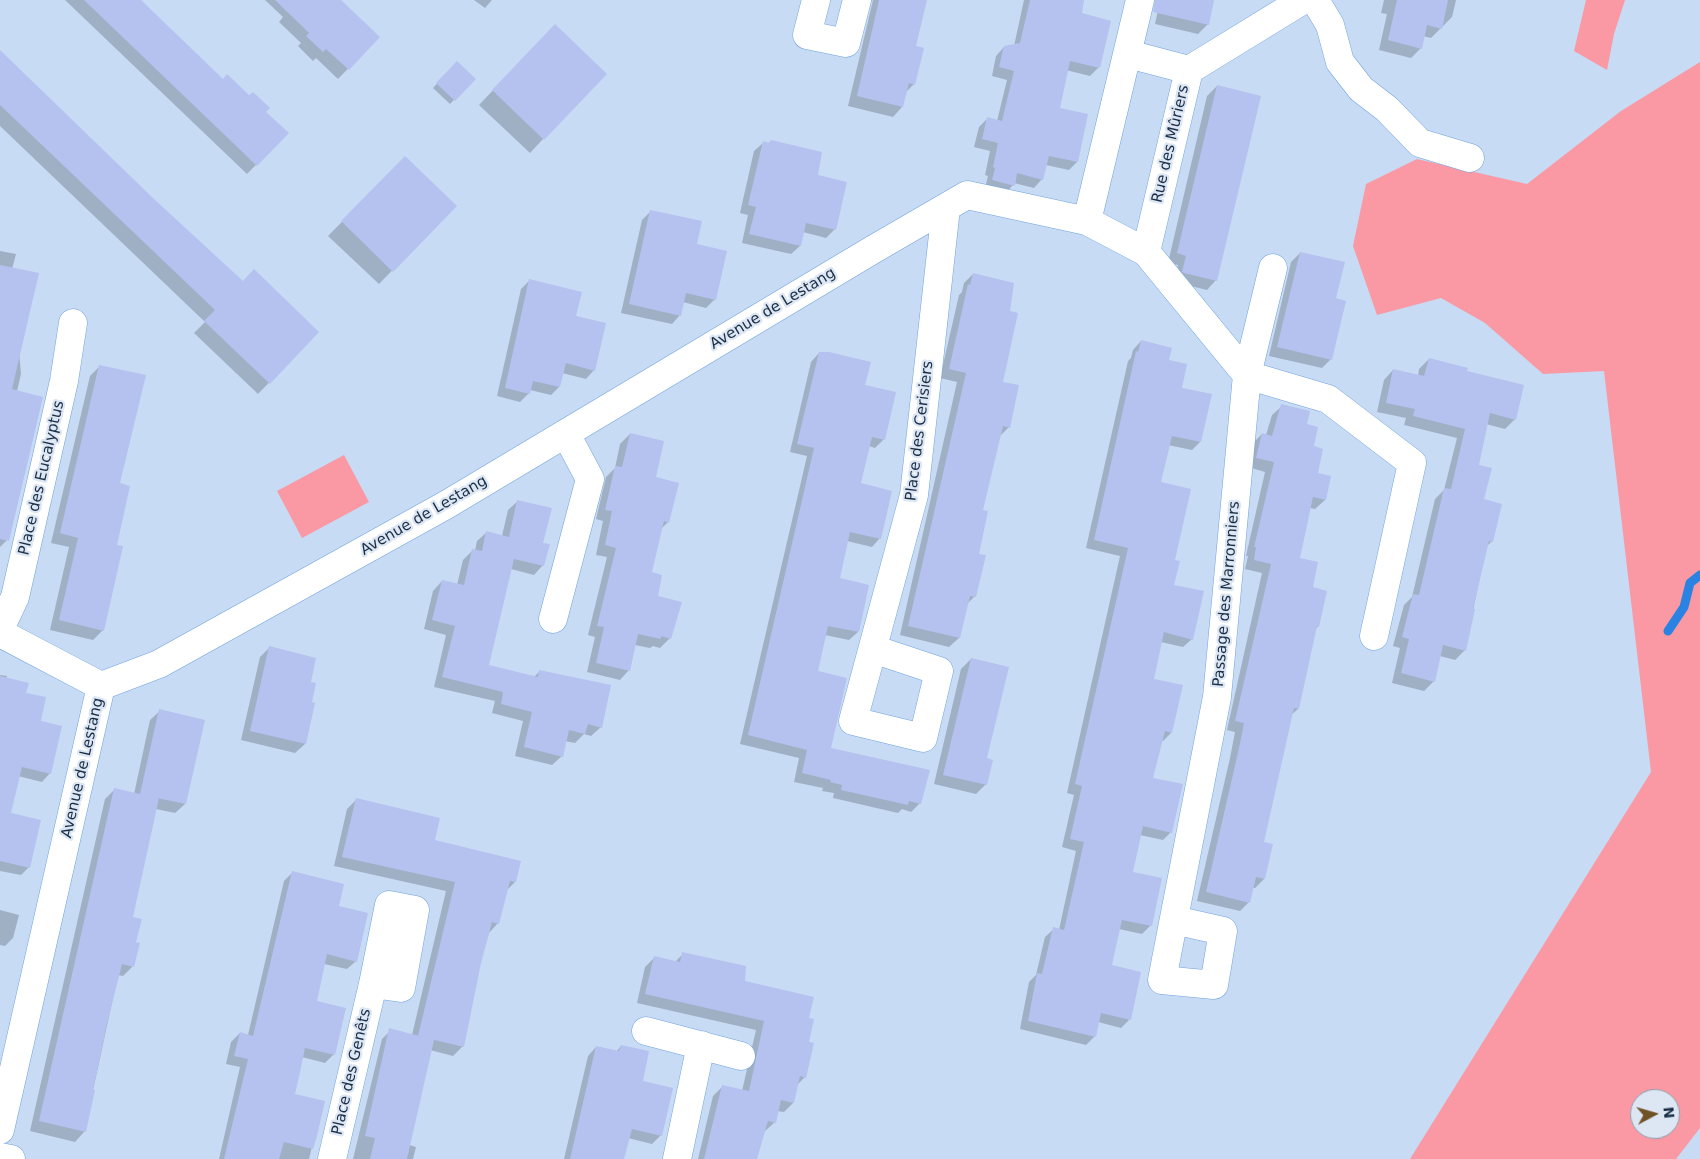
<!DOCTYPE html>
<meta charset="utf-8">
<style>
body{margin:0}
#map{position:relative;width:1700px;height:1159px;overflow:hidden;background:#c7dbf5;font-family:"DejaVu Sans",sans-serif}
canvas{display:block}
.north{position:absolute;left:1630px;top:1089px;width:50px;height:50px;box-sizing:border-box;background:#dde7f4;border:1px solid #8f9dae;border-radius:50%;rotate:84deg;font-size:14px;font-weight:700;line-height:20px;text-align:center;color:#192d45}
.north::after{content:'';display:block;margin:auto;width:18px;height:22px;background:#705227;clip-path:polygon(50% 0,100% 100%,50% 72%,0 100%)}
</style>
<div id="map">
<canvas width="1700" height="1159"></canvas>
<div class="north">N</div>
</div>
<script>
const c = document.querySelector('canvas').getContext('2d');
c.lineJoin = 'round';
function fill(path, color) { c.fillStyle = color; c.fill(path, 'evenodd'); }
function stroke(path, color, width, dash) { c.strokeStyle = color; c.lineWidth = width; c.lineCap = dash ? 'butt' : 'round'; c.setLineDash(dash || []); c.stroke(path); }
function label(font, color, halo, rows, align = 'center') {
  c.font = font + ' "DejaVu Sans",sans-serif'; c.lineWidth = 4.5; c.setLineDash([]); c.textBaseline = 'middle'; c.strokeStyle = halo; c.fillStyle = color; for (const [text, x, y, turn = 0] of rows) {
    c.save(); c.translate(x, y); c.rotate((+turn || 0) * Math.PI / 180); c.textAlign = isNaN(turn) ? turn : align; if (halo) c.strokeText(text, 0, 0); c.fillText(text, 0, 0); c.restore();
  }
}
fill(new Path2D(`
 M 1586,0 L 1625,0 L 1614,34 L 1607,70 L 1574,51 Z
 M 1700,62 L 1700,1128 L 1676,1159 L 1410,1159 L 1651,772 L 1604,371 L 1543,374 L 1485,323 L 1441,298 L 1377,315 L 1353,246 L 1366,184 L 1417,159 L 1527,184 L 1621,111 ZM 1640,1099 L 1670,1099 L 1670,1129 L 1640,1129 Z
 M 344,455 L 369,502 L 302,538 L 277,491 Z`), '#fa99a3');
fill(new Path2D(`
 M 65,0 L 139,0 L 223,81 L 265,112 L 287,133 L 247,174 Z
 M 265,0 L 338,0 L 378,38 L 338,79 L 316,58 L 313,61 L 298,46 L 301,43 L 279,22 L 283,17 Z
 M 474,0 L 492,0 L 485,8 Z
 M 873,0 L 926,0 L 914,47 L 914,84 L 906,92 L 902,107 L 893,117 L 848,106 Z
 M 1024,0 L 1083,0 L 1080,14 L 1109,22 L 1098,68 L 1090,76 L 1066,70 L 1059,109 L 1077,162 L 1069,170 L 1046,165 L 1042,179 L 1034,188 L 1014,183 L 1013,185 L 1005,194 L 985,188 L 988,176 L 985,175 L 990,151 L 974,147 L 979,127 L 987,119 L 997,121 L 1007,80 L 992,76 L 996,56 L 1004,47 L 1014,46 Z
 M 1160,0 L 1213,0 L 1208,24 L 1198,34 L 1155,24 Z
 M 1384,0 L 1456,0 L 1452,17 L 1431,38 L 1423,36 L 1421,48 L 1411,58 L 1379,50 L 1387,14 L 1381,13 Z
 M 541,40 L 543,139 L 530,153 L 479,105 Z
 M 0,53 L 154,200 L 242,282 L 318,332 L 258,394 L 194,333 L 205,322 L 0,126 Z
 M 457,62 L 474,79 L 450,104 L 433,88 Z
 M 1217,86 L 1216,280 L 1207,290 L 1174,282 L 1178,265 L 1168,263 L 1207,96 Z
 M 771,141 L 816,176 L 835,229 L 826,238 L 803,232 L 800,246 L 791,254 L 742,243 L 748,215 L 740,213 L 754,151 L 763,143 L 768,144 Z
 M 405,158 L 455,206 L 379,284 L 328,236 Z
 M 651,211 L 696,245 L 715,299 L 706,308 L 683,302 L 680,315 L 672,324 L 621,313 L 642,220 Z
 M 0,251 L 16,254 L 12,269 L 21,374 L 17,391 L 8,539 L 0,547 Z
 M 1300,253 L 1334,299 L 1331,359 L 1322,368 L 1269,356 L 1291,262 Z
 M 973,274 L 1008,312 L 1001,383 L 1009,427 L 999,437 L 982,511 L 975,596 L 966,605 L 959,638 L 949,647 L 900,635 L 957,382 L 940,378 L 959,295 L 962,292 L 964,283 Z
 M 529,281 L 575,317 L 594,370 L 586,379 L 562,373 L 559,387 L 551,395 L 530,390 L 529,393 L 520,402 L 497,396 L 521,289 Z
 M 1141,341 L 1167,361 L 1180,389 L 1200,442 L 1192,450 L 1168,445 L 1160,483 L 1173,561 L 1173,586 L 1192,639 L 1183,647 L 1161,642 L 1152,680 L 1171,733 L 1163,741 L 1161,741 L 1152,778 L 1171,832 L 1163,840 L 1140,835 L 1132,873 L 1161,879 L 1150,926 L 1142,934 L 1119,929 L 1111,966 L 1129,1020 L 1121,1028 L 1098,1022 L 1094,1037 L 1086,1045 L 1020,1029 L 1029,982 L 1036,975 L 1045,937 L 1054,929 L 1059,930 L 1076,851 L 1062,847 L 1074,795 L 1067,793 L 1120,556 L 1086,548 L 1128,361 L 1131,358 L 1133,350 Z
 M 819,353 L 864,386 L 884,439 L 875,448 L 869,446 L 859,484 L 880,538 L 872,547 L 847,541 L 839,578 L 858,632 L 849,640 L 825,635 L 817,672 L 830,749 L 920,803 L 911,812 L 902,809 L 898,813 L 833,798 L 834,793 L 822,791 L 823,788 L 794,782 L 799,758 L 740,744 L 807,456 L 790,452 L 811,362 Z
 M 1429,359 L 1466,372 L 1515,419 L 1505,429 L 1486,424 L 1478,466 L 1483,500 L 1492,541 L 1486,547 L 1465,650 L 1455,660 L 1440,656 L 1434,681 L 1424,691 L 1392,683 L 1400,648 L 1393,646 L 1404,605 L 1412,597 L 1435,499 L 1444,490 L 1457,438 L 1404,425 L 1406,418 L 1377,412 L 1384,380 L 1393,370 L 1418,376 L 1419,369 Z
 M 100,366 L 118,484 L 116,546 L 103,630 L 93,640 L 50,630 L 69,547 L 51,543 L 90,376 Z
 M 1282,406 L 1305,425 L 1312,447 L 1316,474 L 1330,477 L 1325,500 L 1315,509 L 1310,508 L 1298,559 L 1311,588 L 1318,626 L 1315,630 L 1298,709 L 1291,715 L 1262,843 L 1264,879 L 1255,888 L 1253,888 L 1249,902 L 1240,911 L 1197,901 L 1230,758 L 1235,732 L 1227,730 L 1262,573 L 1245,569 L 1248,556 L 1246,556 L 1265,472 L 1248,467 L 1253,443 L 1262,434 L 1266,435 L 1272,415 Z
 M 630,434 L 654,478 L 668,522 L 661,529 L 651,573 L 656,597 L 670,638 L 660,648 L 653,646 L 650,648 L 635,645 L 629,670 L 620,680 L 587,672 L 595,637 L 588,635 L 607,557 L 596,555 L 603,521 L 596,519 L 606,477 L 615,468 L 620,444 Z
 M 518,501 L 542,544 L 543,565 L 534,575 L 511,569 L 488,666 L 534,677 L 539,672 L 601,727 L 591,736 L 584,734 L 575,743 L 565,741 L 562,756 L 552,765 L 515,756 L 523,721 L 492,713 L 495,701 L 434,687 L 446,635 L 424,629 L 433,591 L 442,581 L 457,585 L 463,560 L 473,550 L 475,551 L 477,541 L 487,532 L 502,536 L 508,510 Z
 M 269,648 L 309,683 L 310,702 L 313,704 L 305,744 L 295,753 L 241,740 L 260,657 Z
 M 971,659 L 986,759 L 986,784 L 976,794 L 934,784 L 961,669 Z
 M 0,675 L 7,676 L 6,679 L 25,694 L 40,722 L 50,773 L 42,782 L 18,776 L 10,814 L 29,867 L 21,875 L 0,871 Z
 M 160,711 L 185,804 L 175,813 L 156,809 L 131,918 L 133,966 L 123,976 L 118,975 L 84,1132 L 75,1142 L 30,1131 L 105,799 L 115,789 L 134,794 L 150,720 Z
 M 356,800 L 515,882 L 507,890 L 498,923 L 489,933 L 480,962 L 463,1046 L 453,1056 L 430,1050 L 409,1145 L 416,1147 L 413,1159 L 353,1159 L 382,1039 L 391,1030 L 412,1035 L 446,891 L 334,866 L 347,809 Z
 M 292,873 L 337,907 L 356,961 L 347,969 L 324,964 L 315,1001 L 334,1054 L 325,1063 L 302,1057 L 294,1095 L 323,1102 L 309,1159 L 219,1159 L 240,1067 L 226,1064 L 231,1042 L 240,1033 L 248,1035 L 284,881 Z
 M 0,910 L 19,915 L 13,938 L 5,946 L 0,945 Z
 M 683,954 L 743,982 L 808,1019 L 805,1077 L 796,1086 L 793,1103 L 784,1112 L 777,1111 L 775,1122 L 765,1131 L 764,1131 L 754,1159 L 698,1159 L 713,1096 L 722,1087 L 742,1091 L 756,1030 L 637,1003 L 645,967 L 655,957 L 675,962 Z
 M 621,1046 L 661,1135 L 652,1144 L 628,1138 L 623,1159 L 564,1159 L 588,1056 L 596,1047 L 616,1052 Z`), '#0003');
stroke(new Path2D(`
 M 1668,631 L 1684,607 L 1690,583 L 1700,575`), '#2a83e3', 9);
fill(new Path2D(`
 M 84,0 L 141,0 L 223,79 L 227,74 L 249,95 L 253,92 L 270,108 L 266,112 L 289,133 L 257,166 Z
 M 275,0 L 341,0 L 380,37 L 349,70 L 326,49 L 323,52 L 306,36 L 309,33 Z
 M 879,0 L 927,0 L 916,46 L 924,48 L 915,85 L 909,83 L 903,107 L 857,96 Z
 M 1030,0 L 1084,0 L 1082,13 L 1111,21 L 1100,68 L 1070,61 L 1060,108 L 1088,114 L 1078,162 L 1049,156 L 1043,180 L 1017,173 L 1015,186 L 992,180 L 995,168 L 993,167 L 998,143 L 982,139 L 987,117 L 1002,121 L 1014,71 L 999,67 L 1004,46 L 1020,43 Z
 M 1155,0 L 1214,0 L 1209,25 L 1153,12 Z
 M 1397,0 L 1448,0 L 1442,29 L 1427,25 L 1422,49 L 1388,40 Z
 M 555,24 L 607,74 L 544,140 L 492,90 Z
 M 0,50 L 154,199 L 243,281 L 254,269 L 319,332 L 270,384 L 204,321 L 215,310 L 0,105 Z
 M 457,61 L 476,79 L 455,101 L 436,83 Z
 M 1217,85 L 1261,96 L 1217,281 L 1184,273 L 1182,272 L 1186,256 L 1177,253 Z
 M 771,140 L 822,152 L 818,175 L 847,182 L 836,230 L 806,223 L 801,246 L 749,234 L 756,207 L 748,205 L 763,141 L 770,143 Z
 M 405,156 L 457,206 L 393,272 L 341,221 Z
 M 650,210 L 702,221 L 697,244 L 727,251 L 716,300 L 686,293 L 681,316 L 629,304 Z
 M 1300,252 L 1345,262 L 1336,298 L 1346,301 L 1332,360 L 1277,347 Z
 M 0,265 L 39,273 L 12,389 L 43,397 L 9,541 L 0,539 Z
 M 973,273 L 1014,283 L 1010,311 L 1018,313 L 1003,382 L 1019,385 L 1010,428 L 1003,426 L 983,510 L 988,511 L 979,554 L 986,555 L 976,597 L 970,596 L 960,638 L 908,626 L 966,373 L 949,369 L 968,284 L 970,285 Z
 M 529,279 L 582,292 L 576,316 L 606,323 L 595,371 L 566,363 L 560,387 L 533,381 L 530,394 L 505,388 Z
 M 1141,340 L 1172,348 L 1169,360 L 1187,364 L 1182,388 L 1212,394 L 1201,442 L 1172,436 L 1161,482 L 1191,489 L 1175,560 L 1180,561 L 1174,585 L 1204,591 L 1193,640 L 1164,632 L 1154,679 L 1183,685 L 1172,733 L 1165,731 L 1153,778 L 1183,784 L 1172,833 L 1143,826 L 1133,872 L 1162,878 L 1152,926 L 1122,920 L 1117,942 L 1112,965 L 1141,972 L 1131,1020 L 1101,1013 L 1096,1037 L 1028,1021 L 1037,973 L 1042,974 L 1053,927 L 1064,930 L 1084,842 L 1070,839 L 1082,786 L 1075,784 L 1128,548 L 1094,540 L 1136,351 L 1138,352 Z
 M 819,352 L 829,352 L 871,362 L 865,385 L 896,392 L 885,440 L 872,437 L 861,483 L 892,491 L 881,539 L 850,532 L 840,578 L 869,585 L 859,632 L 828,626 L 818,671 L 847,678 L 831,748 L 930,770 L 921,804 L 909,801 L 908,805 L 841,790 L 842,785 L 830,782 L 831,780 L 802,773 L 807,750 L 748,735 L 814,448 L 797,444 Z
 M 1429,358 L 1468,368 L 1467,371 L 1524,385 L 1516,420 L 1490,413 L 1479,465 L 1492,468 L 1484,499 L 1502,504 L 1493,542 L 1489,541 L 1473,609 L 1475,609 L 1466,651 L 1443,645 L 1435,682 L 1401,673 L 1409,639 L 1402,637 L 1413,594 L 1419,595 L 1444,488 L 1451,489 L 1465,429 L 1413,416 L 1415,409 L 1386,403 L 1393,369 L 1424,376 Z
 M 99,365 L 146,375 L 120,483 L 130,486 L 117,545 L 123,546 L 104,631 L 59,620 L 78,538 L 60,533 Z
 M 1281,404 L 1310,411 L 1307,424 L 1318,427 L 1314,446 L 1323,449 L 1318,473 L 1331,476 L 1326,500 L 1313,497 L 1300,558 L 1318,562 L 1313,587 L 1327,591 L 1319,627 L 1317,626 L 1299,709 L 1294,708 L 1264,842 L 1273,844 L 1265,879 L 1256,877 L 1250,903 L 1206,892 L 1239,748 L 1244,723 L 1235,721 L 1271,564 L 1254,560 L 1256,547 L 1254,547 L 1274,462 L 1256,458 L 1262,433 L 1272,436 Z
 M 630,433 L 664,441 L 656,477 L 679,483 L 669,523 L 664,521 L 652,572 L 662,575 L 658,596 L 682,602 L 671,639 L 661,636 L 661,639 L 638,634 L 630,671 L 596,663 L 604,627 L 597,626 L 616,548 L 605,545 L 612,511 L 605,510 L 615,466 L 622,467 Z
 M 517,500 L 552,508 L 543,543 L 550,544 L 544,566 L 514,559 L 489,665 L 538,677 L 539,670 L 611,685 L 602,728 L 588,724 L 585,734 L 569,730 L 563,757 L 524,747 L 532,712 L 501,704 L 503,692 L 442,677 L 455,626 L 432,620 L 442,580 L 464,585 L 472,549 L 482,551 L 486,531 L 509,537 Z
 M 269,646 L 316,658 L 311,682 L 316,683 L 312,702 L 315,703 L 306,744 L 250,731 Z
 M 971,658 L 1009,667 L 987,758 L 993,760 L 987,785 L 943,775 Z
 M 0,676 L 29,683 L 26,693 L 46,697 L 41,721 L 62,726 L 51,774 L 22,767 L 11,813 L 41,820 L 30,868 L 0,861 Z
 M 159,709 L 205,720 L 186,804 L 157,798 L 159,798 L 133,917 L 142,919 L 136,942 L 140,943 L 134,967 L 122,964 L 107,1024 L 93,1090 L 95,1090 L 86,1132 L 39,1121 L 114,788 L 140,794 Z
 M 356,798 L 440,818 L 435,840 L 521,861 L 516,882 L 510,881 L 499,924 L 492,922 L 481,963 L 464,1047 L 418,1036 L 455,882 L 342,857 Z
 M 292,871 L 344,884 L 339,906 L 368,913 L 357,962 L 327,954 L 317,1001 L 346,1008 L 335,1055 L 305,1048 L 300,1072 L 295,1094 L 325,1101 L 317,1136 L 313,1149 L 284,1142 L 279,1159 L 224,1159 L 248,1059 L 234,1056 L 240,1032 L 253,1036 Z
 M 682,952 L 746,966 L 745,981 L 814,997 L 809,1018 L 814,1019 L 809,1042 L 814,1043 L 806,1078 L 800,1076 L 794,1103 L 781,1100 L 776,1123 L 768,1121 L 757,1159 L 704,1159 L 722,1085 L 749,1091 L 764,1021 L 645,994 L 654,956 L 680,962 Z
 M 389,1028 L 434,1040 L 407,1159 L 370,1159 L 375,1138 L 365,1136 Z
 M 621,1045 L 649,1051 L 643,1081 L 673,1088 L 662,1136 L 632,1129 L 624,1159 L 570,1159 L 596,1046 L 619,1051 Z`), '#b5c1ef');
const minor = new Path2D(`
 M 816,0 L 807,35 L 846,43 L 857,0
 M 1315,0 L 1330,25 L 1340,62 L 1361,89 L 1387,109 L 1420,143 L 1470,158
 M 1128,54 L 1189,70 L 1146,252
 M 1189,70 L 1303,0
 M 1087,221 L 1140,0
 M 553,619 L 590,479 L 566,434
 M 0,629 L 15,597 L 64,381 L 73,323
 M 0,633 L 101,686
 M 873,649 L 939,671 L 923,738 L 853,721 L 914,495 L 946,208
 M 101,686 L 159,664 L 446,505 L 874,249 L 967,195 L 1087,221 L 1146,252 L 1247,375 L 1328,399 L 1412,463 L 1374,636
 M 1174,920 L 1223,931 L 1214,985 L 1162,980 L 1217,697 L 1247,375 L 1273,268
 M 646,1031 L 741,1056
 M 0,1130 L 101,686
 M 0,1157 L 11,1159
 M 332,1159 L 373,984 L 389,905 L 415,910 L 401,988 L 373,984
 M 677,1159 L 701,1045`);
stroke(minor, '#71a2de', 29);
stroke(minor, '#fff', 28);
label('15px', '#192d45', '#dde7f4', [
 ["Rue des Mûriers",1171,144,-77],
 ["Avenue de Lestang",773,309,-31],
 ["Place des Cerisiers",920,431,-83],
 ["Place des Eucalyptus",42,478,-77],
 ["Avenue de Lestang",424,516,-30],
 ["Passage des Marronniers",1227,594,-85],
 ["Avenue de Lestang",83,768,-77],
 ["Place des Genêts",352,1072,-77]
]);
</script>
